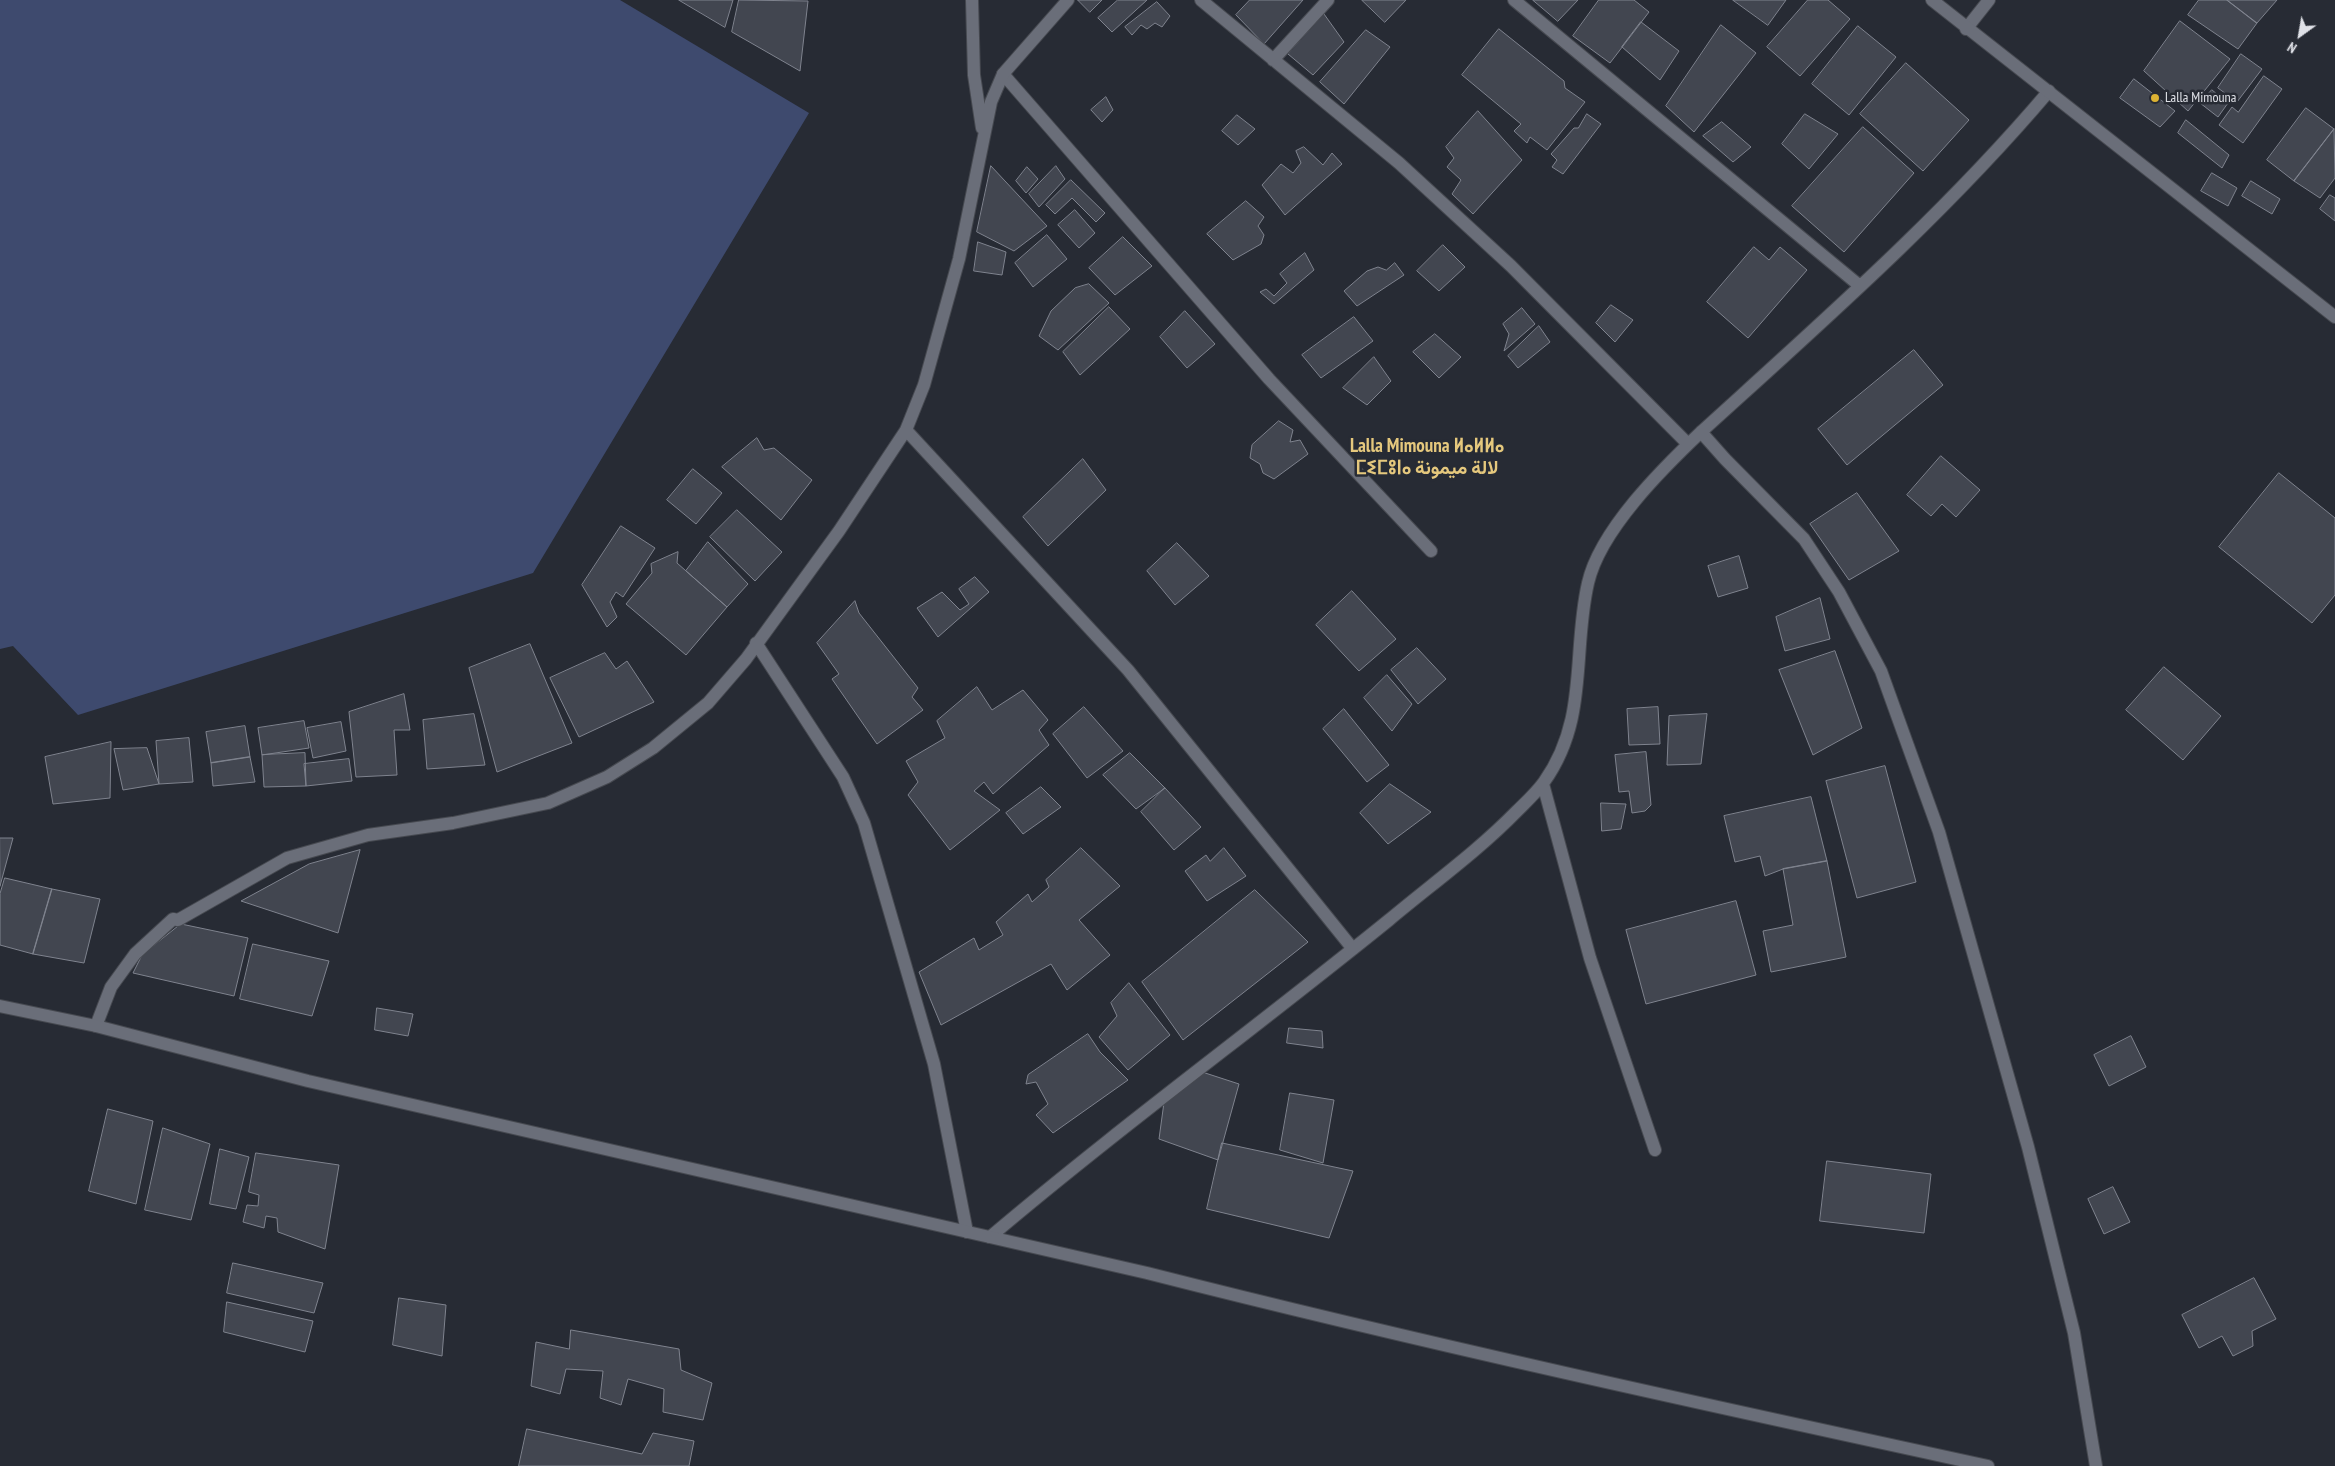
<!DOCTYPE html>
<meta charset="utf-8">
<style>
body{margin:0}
#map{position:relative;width:2335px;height:1466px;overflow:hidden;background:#272b34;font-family:"PT Sans Narrow",sans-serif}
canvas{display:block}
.north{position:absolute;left:2275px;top:10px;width:50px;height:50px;-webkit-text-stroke:4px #272b34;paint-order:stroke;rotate:212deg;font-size:14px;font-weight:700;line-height:20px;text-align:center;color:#e0e2e8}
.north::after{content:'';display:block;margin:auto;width:18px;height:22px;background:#e0e2e8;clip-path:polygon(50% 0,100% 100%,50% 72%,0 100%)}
</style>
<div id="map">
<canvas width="2335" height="1466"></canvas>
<div class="north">N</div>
</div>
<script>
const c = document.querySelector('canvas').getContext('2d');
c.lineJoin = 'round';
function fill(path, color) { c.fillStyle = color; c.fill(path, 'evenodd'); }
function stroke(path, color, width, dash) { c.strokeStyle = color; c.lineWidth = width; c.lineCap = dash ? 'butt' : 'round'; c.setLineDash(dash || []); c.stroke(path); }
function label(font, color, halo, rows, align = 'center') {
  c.font = font + ' "PT Sans Narrow",Vazirmatn,"Noto Sans Tifinagh",sans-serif'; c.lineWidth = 5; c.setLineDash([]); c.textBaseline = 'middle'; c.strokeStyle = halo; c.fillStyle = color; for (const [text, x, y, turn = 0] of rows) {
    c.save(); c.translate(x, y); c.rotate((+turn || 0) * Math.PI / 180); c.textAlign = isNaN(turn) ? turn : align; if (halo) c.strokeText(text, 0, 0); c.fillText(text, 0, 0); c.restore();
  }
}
fill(new Path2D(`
 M 0,0 L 620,0 L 809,113 L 533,573 L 78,715 L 13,646 L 0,649 Z`), '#3e4a6e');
const building = new Path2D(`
 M 679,0 L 733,0 L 725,27 Z
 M 739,0 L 808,1 L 800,71 L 732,32 Z
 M 1078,0 L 1102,0 L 1090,12 Z
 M 1118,0 L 1147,0 L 1112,32 L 1098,18 Z
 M 1250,0 L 1303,0 L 1264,44 L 1236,15 Z
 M 1362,0 L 1406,0 L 1385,22 Z
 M 1533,0 L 1578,0 L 1558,21 Z
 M 1599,0 L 1634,0 L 1649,12 L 1610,63 L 1573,36 Z
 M 1733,0 L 1786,0 L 1768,25 Z
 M 1808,0 L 1828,0 L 1850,19 L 1800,76 L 1767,47 Z
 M 2199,0 L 2227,0 L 2257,23 L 2238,49 L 2188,15 Z
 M 2227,0 L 2277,0 L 2257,23 Z
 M 1157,2 L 1170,16 L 1162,27 L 1155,23 L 1147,29 L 1141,25 L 1132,35 L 1125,27 Z
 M 1324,14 L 1344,42 L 1313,75 L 1288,54 Z
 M 2180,21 L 2230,59 L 2188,111 L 2144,71 Z
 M 1641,22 L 1679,51 L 1660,80 L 1622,47 Z
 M 1721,25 L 1756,53 L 1694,132 L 1666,106 Z
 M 1858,26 L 1896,57 L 1849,115 L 1812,84 Z
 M 1499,29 L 1564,81 L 1565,88 L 1585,102 L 1547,150 L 1530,137 L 1527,143 L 1514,131 L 1521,124 L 1462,75 Z
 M 1366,30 L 1390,47 L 1344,104 L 1320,82 Z
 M 2241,54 L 2262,69 L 2237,102 L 2218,88 Z
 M 1906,63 L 1969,120 L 1923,171 L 1860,114 Z
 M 2264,76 L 2282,89 L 2243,143 L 2219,125 L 2232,107 L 2238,112 Z
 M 2134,79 L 2175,111 L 2160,127 L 2120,98 Z
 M 2212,90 L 2228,103 L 2218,117 L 2200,103 Z
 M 1106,97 L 1113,110 L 1102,122 L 1091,110 Z
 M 2306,108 L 2334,129 L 2294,181 L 2267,160 Z
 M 1478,111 L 1522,160 L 1473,214 L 1452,194 L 1461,180 L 1447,167 L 1454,158 L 1446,147 Z
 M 1587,114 L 1601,124 L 1563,174 L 1552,167 L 1557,160 L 1551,154 L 1574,128 L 1578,128 Z
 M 1805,114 L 1838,134 L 1809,169 L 1782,144 Z
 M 1237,115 L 1255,129 L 1238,145 L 1222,131 Z
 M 2186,120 L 2229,155 L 2222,168 L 2178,133 Z
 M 1722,122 L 1751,147 L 1733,162 L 1703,136 Z
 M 1863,127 L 1914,173 L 1844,252 L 1792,206 Z
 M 2334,129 L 2335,178 L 2320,198 L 2294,181 Z
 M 1304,147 L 1323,165 L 1332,153 L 1342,164 L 1285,215 L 1262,185 L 1281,164 L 1293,173 L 1301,163 L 1296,151 Z
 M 991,166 L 1047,226 L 1014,251 L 977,232 Z
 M 1056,166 L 1065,179 L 1039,207 L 1029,194 Z
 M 1027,167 L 1038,179 L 1026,193 L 1016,181 Z
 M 2212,173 L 2237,188 L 2228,206 L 2201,191 Z
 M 1071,180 L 1105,213 L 1096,222 L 1072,198 L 1055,214 L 1046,205 Z
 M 2251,181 L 2280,199 L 2272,214 L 2242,196 Z
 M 2330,195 L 2335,198 L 2335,221 L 2320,209 Z
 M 1246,201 L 1264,217 L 1258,226 L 1264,235 L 1261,244 L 1233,260 L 1207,234 Z
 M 1075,210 L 1095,233 L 1079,248 L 1058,225 Z
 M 1047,235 L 1067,259 L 1033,287 L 1015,263 Z
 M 1123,237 L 1152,266 L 1115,295 L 1089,268 Z
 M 978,242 L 1006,252 L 1002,275 L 974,271 Z
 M 1443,245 L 1465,267 L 1439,291 L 1417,271 Z
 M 1754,247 L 1769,260 L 1780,247 L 1807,270 L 1748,338 L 1707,302 Z
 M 1305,253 L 1314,270 L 1274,304 L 1260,292 L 1266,289 L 1274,296 L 1287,283 L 1280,274 Z
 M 1395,263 L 1404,275 L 1357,306 L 1344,291 L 1367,271 L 1378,267 L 1386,270 Z
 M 1089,284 L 1109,303 L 1058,350 L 1039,336 L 1051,311 L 1075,288 Z
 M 1611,305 L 1633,320 L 1615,342 L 1596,323 Z
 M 1109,307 L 1130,329 L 1080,375 L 1063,352 Z
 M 1522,308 L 1535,324 L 1504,351 L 1509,334 L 1503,324 Z
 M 1185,311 L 1215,344 L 1187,368 L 1160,337 Z
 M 1354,317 L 1373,341 L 1321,378 L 1302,355 Z
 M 1539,326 L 1550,342 L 1518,368 L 1508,356 Z
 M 1435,334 L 1461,357 L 1439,378 L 1413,352 Z
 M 1914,350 L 1943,385 L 1847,465 L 1818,429 Z
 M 1374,357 L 1391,381 L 1367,405 L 1343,388 Z
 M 1279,421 L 1293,430 L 1290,442 L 1300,440 L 1308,454 L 1274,479 L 1263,473 L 1260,464 L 1250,458 L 1252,445 Z
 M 757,438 L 764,450 L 774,448 L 812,480 L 781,520 L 722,467 Z
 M 1941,456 L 1980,490 L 1956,517 L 1942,504 L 1931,516 L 1907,495 Z
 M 1083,459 L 1106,490 L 1048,546 L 1023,517 Z
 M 693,469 L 722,493 L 696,524 L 667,500 Z
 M 2279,473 L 2335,518 L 2335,595 L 2312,623 L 2219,547 Z
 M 1857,493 L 1899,551 L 1849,580 L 1810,524 Z
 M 737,510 L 782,552 L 755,581 L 710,537 Z
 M 621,526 L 655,548 L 623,597 L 616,592 L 610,602 L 617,617 L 607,627 L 582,585 Z
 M 708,542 L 748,584 L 727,607 L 686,571 Z
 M 1177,543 L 1209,576 L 1175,605 L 1147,571 Z
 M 678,552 L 677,563 L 727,607 L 686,655 L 626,604 L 652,573 L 651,564 Z
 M 1739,556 L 1748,588 L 1718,597 L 1708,566 Z
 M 975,577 L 989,592 L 938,637 L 917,608 L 942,592 L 960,610 L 969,604 L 959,589 Z
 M 1352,591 L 1396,639 L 1359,671 L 1316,625 Z
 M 1820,598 L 1830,639 L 1785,651 L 1776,617 Z
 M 855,601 L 859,613 L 918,688 L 912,697 L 923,710 L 877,744 L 832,679 L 839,674 L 817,643 Z
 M 530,644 L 572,743 L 497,772 L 469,668 Z
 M 1417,648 L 1446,679 L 1418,704 L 1391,670 Z
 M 1835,651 L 1862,728 L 1813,755 L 1779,670 Z
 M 605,653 L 616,669 L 627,661 L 654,702 L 579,737 L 550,678 Z
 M 2164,667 L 2221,716 L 2183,760 L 2126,710 Z
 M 1387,675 L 1412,704 L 1392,731 L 1364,698 Z
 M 977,687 L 992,710 L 1023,690 L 1048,720 L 1039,730 L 1049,745 L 993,794 L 984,782 L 974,791 L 1000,810 L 950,850 L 908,795 L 918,782 L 906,761 L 945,738 L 937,721 Z
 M 404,694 L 410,730 L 394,730 L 397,775 L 356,777 L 349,712 Z
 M 1084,707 L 1123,751 L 1087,778 L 1053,734 Z
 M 1658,707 L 1660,744 L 1629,745 L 1627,709 Z
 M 1344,709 L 1389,765 L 1367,782 L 1323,729 Z
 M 474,714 L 485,765 L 427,769 L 423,720 Z
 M 1707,714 L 1701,764 L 1667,765 L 1669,716 Z
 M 304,721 L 309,748 L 262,755 L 258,728 Z
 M 341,722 L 346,751 L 313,758 L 307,728 Z
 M 245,726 L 250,757 L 211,763 L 206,732 Z
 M 189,738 L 193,782 L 159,784 L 156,741 Z
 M 111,742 L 110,798 L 53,804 L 45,757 Z
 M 147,748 L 159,784 L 123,790 L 114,749 Z
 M 1646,752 L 1651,805 L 1645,811 L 1632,813 L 1629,791 L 1619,792 L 1615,755 Z
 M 305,753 L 306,786 L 264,787 L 262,755 Z
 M 1130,753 L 1165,788 L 1136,809 L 1103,775 Z
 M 250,757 L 255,782 L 213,786 L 211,763 Z
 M 349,759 L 352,781 L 306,786 L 304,764 Z
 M 1885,766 L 1916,882 L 1857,898 L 1826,781 Z
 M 1390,784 L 1431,812 L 1388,844 L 1360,813 Z
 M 1041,787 L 1061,807 L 1023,834 L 1006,813 Z
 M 1165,788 L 1201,827 L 1174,850 L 1141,812 Z
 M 1811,797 L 1827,861 L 1783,869 L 1765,876 L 1760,856 L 1735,862 L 1724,816 Z
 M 1601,803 L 1626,804 L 1621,829 L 1602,831 Z
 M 0,838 L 13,838 L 0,886 Z
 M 1081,848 L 1120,886 L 1079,920 L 1110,955 L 1067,990 L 1051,964 L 941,1025 L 919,972 L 974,938 L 979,950 L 1003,935 L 996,922 L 1028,894 L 1032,902 L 1049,887 L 1046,880 Z
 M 1224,848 L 1246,876 L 1207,901 L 1185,871 L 1206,855 L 1210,861 Z
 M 360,850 L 338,933 L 241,901 L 309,864 Z
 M 1827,861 L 1846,957 L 1771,972 L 1763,931 L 1793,925 L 1783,869 Z
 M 5,878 L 52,889 L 33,954 L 0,945 L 0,894 Z
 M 52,889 L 100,899 L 84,963 L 33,954 Z
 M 1255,890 L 1308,942 L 1183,1040 L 1142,982 Z
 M 1736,901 L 1756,975 L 1646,1004 L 1626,930 Z
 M 181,924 L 248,938 L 234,996 L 133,973 L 142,955 Z
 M 253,944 L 329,961 L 312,1016 L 240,999 Z
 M 1129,983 L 1170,1035 L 1128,1070 L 1099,1037 L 1117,1016 L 1111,1003 Z
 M 377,1008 L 413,1014 L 408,1036 L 375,1030 Z
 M 1289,1028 L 1322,1031 L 1323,1048 L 1287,1043 Z
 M 1088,1034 L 1100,1052 L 1128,1080 L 1053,1133 L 1036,1115 L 1048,1104 L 1036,1082 L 1026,1084 L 1028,1075 Z
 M 2131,1036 L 2146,1067 L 2109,1086 L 2094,1055 Z
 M 1196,1070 L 1239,1084 L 1218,1160 L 1159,1139 L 1165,1095 Z
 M 1290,1093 L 1334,1100 L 1323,1163 L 1280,1150 Z
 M 108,1109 L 153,1121 L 136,1204 L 89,1191 Z
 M 163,1128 L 210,1144 L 191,1220 L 145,1210 Z
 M 1222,1143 L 1353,1171 L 1329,1238 L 1207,1209 Z
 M 220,1149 L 249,1157 L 236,1209 L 210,1204 Z
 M 256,1153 L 339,1165 L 325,1249 L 278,1232 L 277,1218 L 266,1216 L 264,1228 L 243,1222 L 247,1205 L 258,1206 L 259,1195 L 249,1192 Z
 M 1827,1161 L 1931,1174 L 1924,1233 L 1820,1221 Z
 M 2113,1187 L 2130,1222 L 2104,1234 L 2088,1199 Z
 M 233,1263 L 323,1283 L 314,1313 L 227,1293 Z
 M 2254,1278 L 2276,1319 L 2252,1331 L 2253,1346 L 2233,1356 L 2222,1336 L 2199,1348 L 2182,1315 Z
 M 399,1298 L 446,1305 L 442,1356 L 393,1345 Z
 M 227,1302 L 313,1321 L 305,1352 L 224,1332 Z
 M 571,1330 L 679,1349 L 681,1370 L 712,1383 L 703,1420 L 663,1412 L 664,1389 L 628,1379 L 621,1405 L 600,1398 L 603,1371 L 566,1369 L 560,1394 L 531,1386 L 536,1342 L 569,1349 Z
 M 527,1429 L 642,1454 L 653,1433 L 694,1441 L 689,1466 L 519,1466 Z`);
fill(building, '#424650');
stroke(building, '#7f838e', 1);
const service = new Path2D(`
 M 1003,74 L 1269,379 L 1431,551`);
const minor = new Path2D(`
 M 972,0 L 974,75 L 982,128
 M 1201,0 L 1399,163 L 1511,266 L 1688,444
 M 1514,0 L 1860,286
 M 1966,29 L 1989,0
 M 1273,60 L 1328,0
 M 906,430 L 1128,670 L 1353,949
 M 1701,432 C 1822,322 1944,215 2049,91
 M 756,643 L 843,777 L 864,823 L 934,1064 L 967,1232
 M 1543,784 L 1590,958 L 1655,1150
 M 96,1026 L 111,987 L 135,954 L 173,919 L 178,920 L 287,858 L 368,835 L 453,823 L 548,803 L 607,777 L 653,748 L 708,703 L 746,659 L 839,531 L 906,430 L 924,385 L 959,259 L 991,102 L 1003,74 L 1068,0
 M 990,1237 C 1120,1127 1257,1027 1389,920 C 1432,884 1478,851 1517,811 C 1526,802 1536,793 1544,782 C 1589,719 1572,652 1588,583 C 1600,530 1663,468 1701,432 L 1725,459 L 1804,539 L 1839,592 L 1881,671 L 1939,832 L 2028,1147 L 2074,1333 L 2096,1466`);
const tertiary = new Path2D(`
 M 1932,0 L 2335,317
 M 0,1006 L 96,1026 L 308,1081 L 1147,1273 C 1426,1344 1707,1405 1988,1466`);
stroke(service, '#464950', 14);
stroke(minor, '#464950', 14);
stroke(tertiary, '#464950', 14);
stroke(service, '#6a6e79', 12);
stroke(minor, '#6a6e79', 12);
stroke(tertiary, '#6a6e79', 12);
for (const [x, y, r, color] of [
 [2155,98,5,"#dcb233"]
]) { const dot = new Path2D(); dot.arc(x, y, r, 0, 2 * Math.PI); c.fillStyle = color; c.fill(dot); stroke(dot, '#272b34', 2); }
label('14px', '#e0e2e8', '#272b34', [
 ["Lalla Mimouna",2165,98]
], 'left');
label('bold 19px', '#e5c87d', '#272b34', [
 ["Lalla Mimouna ⵍⴰⵍⵍⴰ",1427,447],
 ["ⵎⵉⵎⵓⵏⴰ لالة ميمونة",1427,469]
]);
</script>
